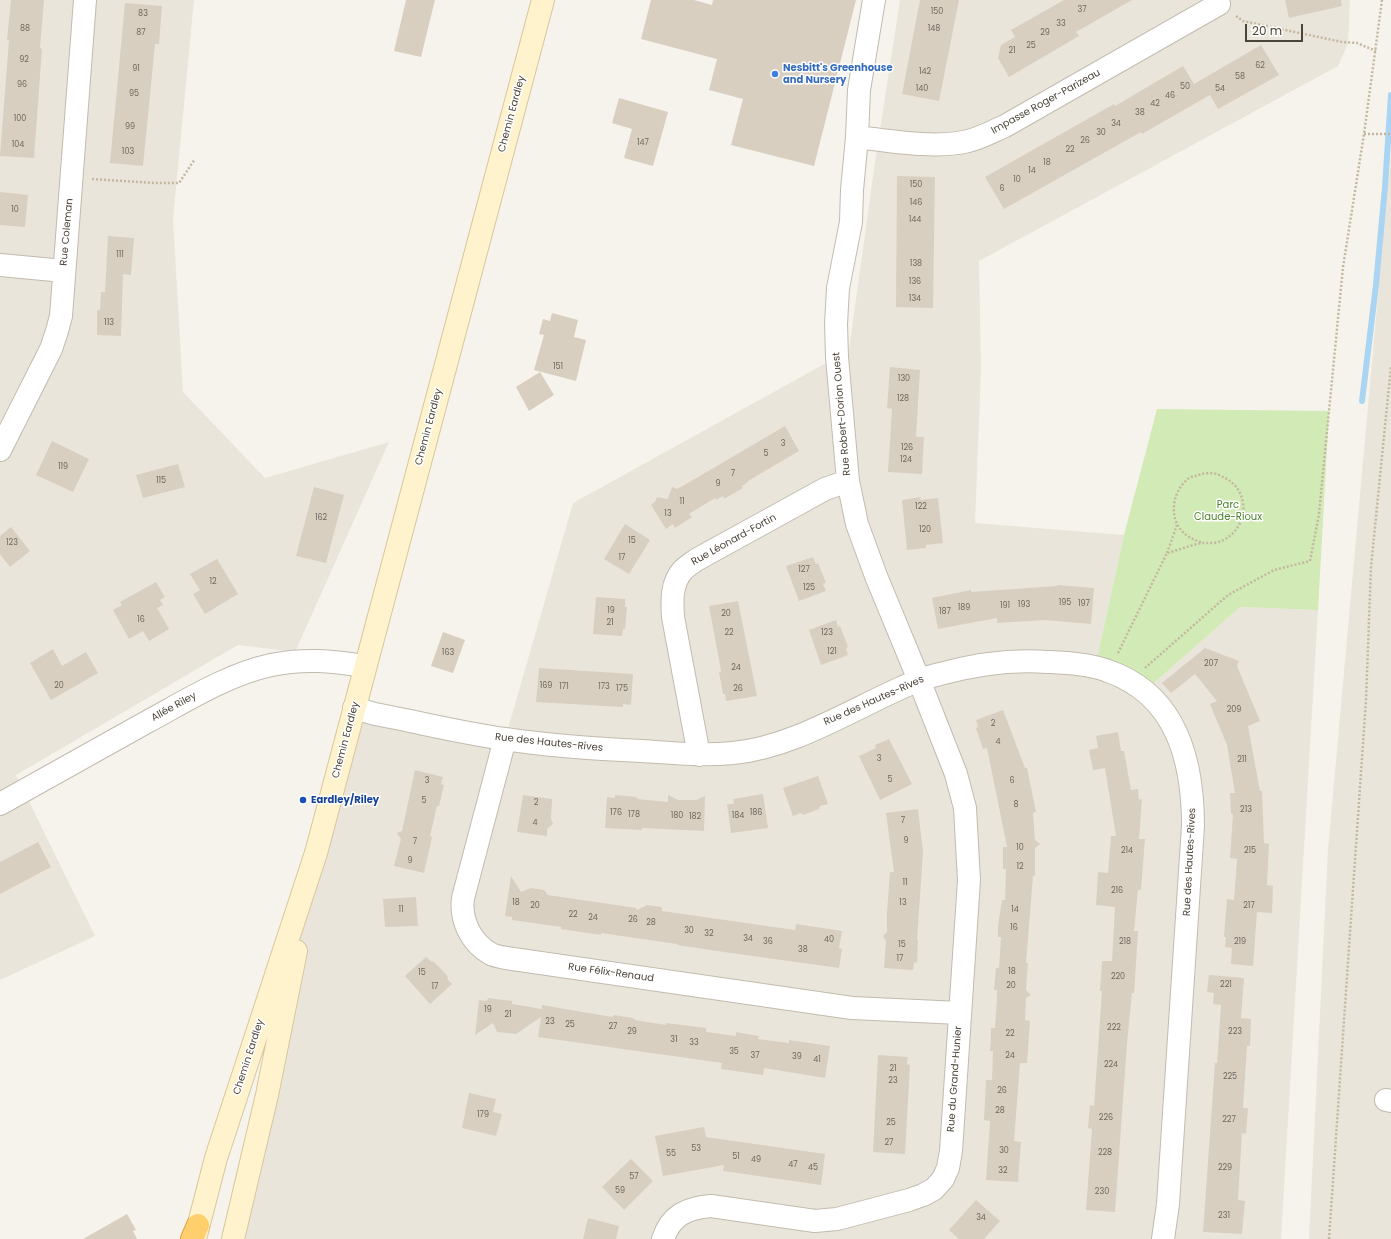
<!DOCTYPE html>
<meta charset="utf-8">
<style>
body{margin:0}
#map{position:relative;width:1391px;height:1239px;overflow:hidden;background:#f6f3ec;font-family:Poppins,sans-serif}
canvas{display:block}
.scale{position:absolute;left:1245px;top:24px;width:58px;height:18px;box-sizing:border-box;border:2px solid #4b4439;border-top:0;padding-left:5px;font-size:12px;line-height:14px;white-space:nowrap;color:#4b4439;-webkit-text-stroke:3px #fff;paint-order:stroke}
</style>
<div id="map">
<canvas width="1391" height="1239"></canvas>
<div class="scale">20 m</div>
</div>
<script>
const c = document.querySelector('canvas').getContext('2d');
c.lineJoin = 'round';
function fill(path, color) { c.fillStyle = color; c.fill(path, 'evenodd'); }
function stroke(path, color, width, dash) { c.strokeStyle = color; c.lineWidth = width; c.lineCap = dash ? 'butt' : 'round'; c.setLineDash(dash || []); c.stroke(path); }
function label(font, color, halo, rows, align = 'center') {
  c.font = font + ' Poppins,sans-serif'; c.lineWidth = 3; c.setLineDash([]); c.textBaseline = 'middle'; c.strokeStyle = halo; c.fillStyle = color; for (const [text, x, y, turn = 0] of rows) {
    c.save(); c.translate(x, y); c.rotate((+turn || 0) * Math.PI / 180); c.textAlign = isNaN(turn) ? turn : align; if (halo) c.strokeText(text, 0, 0); c.fillText(text, 0, 0); c.restore();
  }
}
fill(new Path2D(`
 M 0,0 L 194,0 L 173,219 L 183,392 L 265,478 L 389,442 L 295,652 L 238,645 L 16,775 L 95,936 L 0,980 Z
 M 900,0 L 1350,0 L 1348,43 L 1338,66 L 979,261 L 981,369 L 975,523 L 1124,535 L 1095,668 L 1146,690 L 1240,607 L 1318,610 L 1281,1239 L 233,1239 L 316,853 L 354,708 L 505,739 L 573,503 L 837,357 L 848,357 L 875,162 Z
 M 1391,152 L 1391,1239 L 1309,1239 L 1328,849 Z`), '#eae5da');
fill(new Path2D(`
 M 1157,409 L 1329,411 L 1318,610 L 1240,607 L 1146,690 L 1095,668 L 1124,535 Z`), '#d2eab5');
stroke(new Path2D(`
 M 1362,401 L 1376,285 L 1385,187 L 1391,95`), '#a9d4f2', 6);
fill(new Path2D(`
 M 11,0 L 44,0 L 40,48 L 42,49 L 34,158 L 0,156 L 9,40 L 7,40 Z
 M 406,0 L 435,0 L 421,57 L 394,51 Z
 M 651,0 L 694,0 L 712,5 L 713,0 L 856,0 L 814,166 L 731,145 L 743,99 L 709,90 L 717,59 L 641,39 Z
 M 920,0 L 959,0 L 939,101 L 902,94 Z
 M 1064,0 L 1132,0 L 1076,32 L 1079,36 L 1009,77 L 998,58 L 1001,45 L 1015,37 L 1011,30 Z
 M 1285,0 L 1341,0 L 1342,6 L 1289,18 Z
 M 125,3 L 162,6 L 159,44 L 155,44 L 143,166 L 110,163 Z
 M 1261,45 L 1279,75 L 1218,109 L 1210,95 L 1142,134 L 1141,132 L 1004,209 L 985,177 L 1114,104 L 1115,106 L 1183,66 L 1194,84 Z
 M 619,98 L 668,112 L 653,166 L 624,158 L 632,129 L 612,123 Z
 M 897,176 L 935,177 L 933,308 L 896,307 Z
 M 0,192 L 28,195 L 25,227 L 0,225 Z
 M 108,236 L 134,238 L 131,275 L 123,274 L 121,336 L 97,335 L 97,310 L 100,310 L 101,292 L 105,292 Z
 M 552,313 L 578,320 L 574,337 L 586,340 L 576,381 L 534,370 L 544,335 L 539,334 L 543,319 L 550,321 Z
 M 890,367 L 920,370 L 916,437 L 924,437 L 922,474 L 888,472 L 892,409 L 887,408 Z
 M 540,372 L 554,395 L 529,411 L 516,387 Z
 M 785,426 L 799,451 L 748,481 L 748,482 L 742,486 L 743,488 L 724,499 L 723,496 L 716,500 L 715,498 L 689,514 L 692,517 L 675,528 L 673,524 L 666,529 L 651,505 L 655,502 L 657,497 L 668,499 L 672,487 L 677,489 L 681,487 Z
 M 52,441 L 89,459 L 73,492 L 36,475 Z
 M 178,464 L 185,487 L 143,498 L 136,475 Z
 M 314,487 L 344,495 L 326,563 L 296,556 Z
 M 921,497 L 920,500 L 938,498 L 943,543 L 926,545 L 926,548 L 907,550 L 902,500 Z
 M 625,524 L 650,540 L 629,574 L 604,559 Z
 M 11,527 L 30,551 L 10,567 L 0,554 L 0,536 Z
 M 813,557 L 816,564 L 818,563 L 826,583 L 823,584 L 826,591 L 799,601 L 786,566 Z
 M 217,559 L 238,594 L 205,614 L 193,594 L 200,590 L 190,574 Z
 M 156,582 L 165,597 L 160,600 L 163,605 L 157,608 L 169,629 L 149,641 L 143,631 L 129,639 L 113,610 L 122,605 L 120,602 Z
 M 1057,585 L 1094,588 L 1091,624 L 1045,620 L 997,623 L 997,618 L 938,629 L 932,598 L 971,590 L 971,592 L 1057,586 Z
 M 596,597 L 625,599 L 625,607 L 627,607 L 625,629 L 623,629 L 622,636 L 593,634 Z
 M 738,601 L 757,696 L 726,701 L 725,694 L 723,694 L 719,672 L 721,672 L 720,665 L 709,606 Z
 M 836,620 L 838,627 L 840,626 L 848,647 L 846,648 L 848,655 L 821,665 L 809,630 Z
 M 443,632 L 465,640 L 453,673 L 431,666 Z
 M 1205,648 L 1239,661 L 1237,666 L 1260,721 L 1248,726 L 1260,791 L 1262,791 L 1264,843 L 1269,844 L 1267,885 L 1273,886 L 1272,913 L 1257,912 L 1253,966 L 1231,964 L 1232,948 L 1225,947 L 1226,937 L 1224,937 L 1227,899 L 1234,900 L 1237,859 L 1230,858 L 1233,814 L 1231,814 L 1230,793 L 1235,793 L 1227,745 L 1210,704 L 1217,701 L 1195,674 L 1171,693 L 1162,683 Z
 M 53,649 L 62,666 L 86,652 L 98,673 L 51,700 L 30,663 Z
 M 539,668 L 633,674 L 631,705 L 623,704 L 623,707 L 536,702 Z
 M 1003,710 L 1025,768 L 1027,768 L 1036,812 L 1033,813 L 1035,840 L 1040,844 L 1035,848 L 1035,876 L 1033,876 L 1026,963 L 1028,963 L 1026,990 L 1031,995 L 1026,998 L 1025,1020 L 1030,1021 L 1027,1063 L 1020,1063 L 1014,1141 L 1021,1142 L 1018,1182 L 986,1180 L 990,1121 L 984,1120 L 986,1080 L 992,1080 L 993,1051 L 990,1051 L 991,1039 L 991,1028 L 995,1028 L 997,998 L 997,990 L 994,990 L 996,968 L 999,968 L 1001,937 L 998,937 L 998,926 L 1002,900 L 1005,900 L 1006,869 L 1003,869 L 1003,847 L 1007,847 L 987,748 L 983,749 L 976,728 L 978,727 L 976,720 Z
 M 1118,732 L 1121,751 L 1124,751 L 1131,790 L 1138,789 L 1139,800 L 1142,799 L 1139,839 L 1145,839 L 1141,890 L 1138,890 L 1134,931 L 1138,931 L 1136,963 L 1134,993 L 1132,993 L 1127,1043 L 1115,1212 L 1086,1210 L 1092,1129 L 1088,1128 L 1090,1105 L 1094,1106 L 1102,991 L 1100,991 L 1102,961 L 1112,961 L 1115,907 L 1096,905 L 1098,872 L 1108,873 L 1111,836 L 1116,836 L 1105,768 L 1093,770 L 1089,750 L 1098,748 L 1096,736 Z
 M 889,739 L 912,784 L 880,800 L 859,756 L 876,748 L 875,745 Z
 M 415,770 L 443,777 L 441,784 L 444,785 L 439,806 L 437,806 L 430,836 L 432,837 L 424,873 L 394,866 L 401,839 L 397,833 L 402,831 Z
 M 818,776 L 828,804 L 820,806 L 819,809 L 803,815 L 801,813 L 793,816 L 783,788 Z
 M 763,794 L 768,828 L 731,833 L 727,804 L 734,804 L 733,799 Z
 M 523,795 L 552,799 L 551,818 L 553,824 L 547,829 L 547,836 L 517,832 Z
 M 615,795 L 637,797 L 637,799 L 668,802 L 668,795 L 678,800 L 696,800 L 705,796 L 704,831 L 642,828 L 642,830 L 605,828 L 607,797 L 615,798 Z
 M 918,809 L 923,852 L 917,940 L 918,940 L 917,963 L 914,962 L 913,970 L 884,968 L 886,941 L 883,936 L 887,932 L 887,912 L 890,872 L 894,872 L 886,813 Z
 M 38,842 L 51,867 L 0,894 L 0,862 Z
 M 511,876 L 521,892 L 531,888 L 544,890 L 548,895 L 636,908 L 637,910 L 647,905 L 662,907 L 662,911 L 795,930 L 796,924 L 842,931 L 839,948 L 842,949 L 839,968 L 717,951 L 677,945 L 677,944 L 601,933 L 601,935 L 561,929 L 561,927 L 512,920 L 512,917 L 505,916 Z
 M 416,897 L 418,926 L 385,927 L 383,899 Z
 M 426,957 L 432,962 L 433,961 L 441,969 L 448,977 L 447,979 L 452,984 L 430,1004 L 405,976 Z
 M 1209,975 L 1244,978 L 1241,1018 L 1251,1019 L 1250,1046 L 1247,1046 L 1243,1108 L 1248,1108 L 1246,1134 L 1242,1133 L 1238,1200 L 1245,1201 L 1242,1234 L 1203,1232 L 1215,1063 L 1217,1063 L 1221,1005 L 1213,1004 L 1214,993 L 1207,992 Z
 M 488,998 L 512,1001 L 512,1004 L 542,1009 L 542,1005 L 612,1017 L 614,1015 L 633,1018 L 635,1020 L 666,1025 L 666,1023 L 706,1028 L 706,1032 L 736,1036 L 736,1032 L 759,1036 L 758,1039 L 789,1043 L 789,1040 L 830,1046 L 825,1078 L 764,1068 L 763,1075 L 721,1069 L 722,1063 L 538,1037 L 541,1017 L 516,1034 L 497,1032 L 493,1023 L 475,1035 L 479,1000 L 487,1001 Z
 M 878,1055 L 908,1057 L 907,1064 L 910,1065 L 905,1154 L 873,1152 Z
 M 469,1093 L 496,1099 L 493,1112 L 502,1114 L 496,1136 L 462,1128 Z
 M 704,1127 L 706,1137 L 825,1154 L 821,1185 L 723,1171 L 724,1165 L 663,1176 L 655,1136 Z
 M 631,1159 L 653,1181 L 624,1210 L 602,1187 Z
 M 976,1200 L 1000,1221 L 984,1239 L 959,1239 L 949,1230 Z
 M 127,1214 L 136,1230 L 133,1231 L 137,1239 L 83,1239 Z
 M 588,1218 L 619,1226 L 616,1239 L 583,1239 Z`), '#d8cfc1');
const street = new Path2D(`
 M 857,137 C 889,141 938,149 968,141 C 981,138 993,131 1005,126 L 1219,4
 M 0,265 L 64,271
 M 0,450 L 51,349 L 57,331 L 61,316 L 85,0
 M 354,708 L 375,714 C 418,722 462,733 505,739 C 551,746 597,749 642,751 C 672,753 703,756 733,753 C 797,747 858,705 917,681 C 924,678 932,676 940,674 C 976,664 1010,659 1048,662 C 1067,663 1090,664 1108,671 C 1177,695 1193,761 1193,826 L 1168,1204 L 1163,1239
 M 505,739 L 463,898 C 460,920 471,943 491,954 C 495,956 501,957 506,958 L 852,1008 L 960,1013
 M 699,755 L 673,617 C 672,601 671,583 683,570 C 687,566 692,563 696,560 L 825,489 L 848,481
 M 0,804 C 48,777 97,750 145,723 C 186,701 226,675 271,665 C 304,658 332,661 364,666
 M 1386,1100 L 1391,1101
 M 663,1239 C 671,1215 687,1208 711,1206 L 815,1221 L 837,1219 L 909,1200 L 923,1195 L 934,1189 L 943,1179 L 948,1168 L 951,1151 L 969,880 L 965,808 L 956,774 L 919,680 L 876,576 L 857,524 L 848,481 L 837,357 L 836,324 L 838,288 L 851,222 L 852,190 L 857,137 L 859,90 L 874,0`);
const secondary = new Path2D(`
 M 195,1239 L 216,1158 L 316,853 L 543,0
 M 233,1239 L 267,1095 L 296,951`);
const highway = new Path2D(`
 M 192,1239 L 198,1225`);
stroke(street, '#c2bbae', 24);
stroke(secondary, '#d6c79b', 24);
stroke(highway, '#e0a43c', 24);
stroke(new Path2D(`
 M 1236,16 L 1243,21 L 1342,42 L 1357,43 L 1376,51
 M 1364,134 L 1391,134
 M 92,179 L 155,183 L 179,183 L 195,159
 M 1167,553 L 1177,525
 M 1118,653 L 1167,553 C 1179,550 1191,545 1202,543 C 1206,543 1210,543 1214,543 C 1233,540 1246,521 1243,503 C 1241,490 1233,481 1221,476 C 1215,472 1207,473 1201,474 C 1197,476 1193,476 1189,478 C 1173,490 1168,516 1182,531 C 1188,538 1195,540 1203,543
 M 1145,668 L 1228,595 L 1274,570 L 1310,561 L 1319,514 L 1343,267 L 1364,134 L 1382,0
 M 1329,1239 L 1366,700 L 1371,567 L 1391,366`), '#c4b79f', 2.5, [2, 2]);
stroke(street, '#fff', 22);
stroke(secondary, '#fff3cd', 22);
stroke(highway, '#ffcf6e', 22);
for (const [x, y, r, color] of [
 [775,74,4,"#3f7fe0"],
 [303,800,4,"#1a4fb4"]
]) { const dot = new Path2D(); dot.arc(x, y, r, 0, 2 * Math.PI); c.fillStyle = color; c.fill(dot); stroke(dot, '#fff', 1.5); }
label('8px', '#6e675b', null, [
 ["37",1082,10],
 ["150",937,12],
 ["83",143,14],
 ["33",1061,24],
 ["88",25,29],
 ["148",934,29],
 ["87",141,33],
 ["29",1045,33],
 ["25",1031,46],
 ["21",1012,51],
 ["92",24,60],
 ["62",1260,66],
 ["91",136,69],
 ["142",925,72],
 ["58",1240,77],
 ["96",22,85],
 ["50",1185,87],
 ["140",922,89],
 ["54",1220,89],
 ["95",134,94],
 ["46",1170,96],
 ["42",1155,104],
 ["38",1140,113],
 ["100",20,119],
 ["34",1116,124],
 ["99",130,127],
 ["30",1101,133],
 ["26",1085,141],
 ["147",643,143],
 ["104",18,145],
 ["22",1070,150],
 ["103",128,152],
 ["18",1047,163],
 ["14",1032,171],
 ["10",1017,180],
 ["150",916,185],
 ["6",1002,189],
 ["146",916,203],
 ["10",15,210],
 ["144",915,220],
 ["111",120,255],
 ["138",916,264],
 ["136",915,282],
 ["134",915,299],
 ["113",109,323],
 ["151",558,367],
 ["130",904,379],
 ["128",903,399],
 ["3",783,444],
 ["126",907,448],
 ["5",766,454],
 ["124",906,460],
 ["119",63,467],
 ["7",733,474],
 ["115",161,481],
 ["9",718,484],
 ["11",682,502],
 ["122",921,507],
 ["13",668,514],
 ["162",321,518],
 ["120",925,530],
 ["15",632,541],
 ["123",12,543],
 ["17",622,558],
 ["127",804,570],
 ["12",213,582],
 ["125",809,588],
 ["195",1065,603],
 ["197",1084,604],
 ["193",1024,605],
 ["191",1005,606],
 ["189",964,608],
 ["19",611,611],
 ["187",945,612],
 ["20",726,614],
 ["16",141,620],
 ["21",610,623],
 ["22",729,633],
 ["123",827,633],
 ["121",832,652],
 ["163",448,653],
 ["207",1211,664],
 ["24",736,668],
 ["20",59,686],
 ["169",546,686],
 ["171",564,687],
 ["173",604,687],
 ["175",622,689],
 ["26",738,689],
 ["209",1234,710],
 ["2",993,724],
 ["4",998,742],
 ["3",879,759],
 ["211",1242,760],
 ["5",890,780],
 ["3",427,781],
 ["6",1012,781],
 ["5",424,801],
 ["2",536,803],
 ["8",1016,805],
 ["213",1246,810],
 ["176",616,813],
 ["186",756,813],
 ["178",634,815],
 ["180",677,816],
 ["184",738,816],
 ["182",695,817],
 ["7",903,821],
 ["4",535,823],
 ["9",906,841],
 ["7",415,842],
 ["10",1020,848],
 ["214",1127,851],
 ["215",1250,851],
 ["9",410,861],
 ["12",1020,867],
 ["11",905,883],
 ["216",1117,891],
 ["18",516,903],
 ["13",903,903],
 ["20",535,906],
 ["217",1249,906],
 ["11",401,910],
 ["14",1015,910],
 ["22",573,915],
 ["24",593,918],
 ["26",633,920],
 ["28",651,923],
 ["16",1014,928],
 ["30",689,931],
 ["32",709,934],
 ["34",748,939],
 ["40",829,940],
 ["36",768,942],
 ["218",1125,942],
 ["219",1240,942],
 ["15",902,945],
 ["38",803,950],
 ["17",900,959],
 ["18",1012,972],
 ["15",422,973],
 ["220",1118,977],
 ["221",1226,985],
 ["20",1011,986],
 ["17",435,987],
 ["19",488,1010],
 ["21",508,1015],
 ["23",550,1022],
 ["25",570,1025],
 ["27",613,1027],
 ["222",1114,1028],
 ["29",632,1032],
 ["223",1235,1032],
 ["22",1010,1034],
 ["31",674,1040],
 ["33",694,1043],
 ["35",734,1052],
 ["37",755,1056],
 ["24",1010,1056],
 ["39",797,1057],
 ["41",817,1060],
 ["224",1111,1065],
 ["21",893,1069],
 ["225",1230,1077],
 ["23",893,1081],
 ["26",1002,1091],
 ["28",1000,1111],
 ["179",483,1115],
 ["226",1106,1118],
 ["227",1229,1120],
 ["25",891,1123],
 ["27",889,1143],
 ["53",696,1149],
 ["30",1004,1151],
 ["228",1105,1153],
 ["55",671,1154],
 ["51",736,1157],
 ["49",756,1160],
 ["47",793,1165],
 ["45",813,1168],
 ["229",1225,1168],
 ["32",1003,1171],
 ["57",634,1177],
 ["59",620,1191],
 ["230",1102,1192],
 ["231",1224,1216],
 ["34",981,1218]
]);
label('bold 10px', '#366cbe', '#fff', [
 ["Nesbitt's Greenhouse",783,68],
 ["and Nursery",783,80]
], 'left');
label('10px', '#4b4439', '#fff', [
 ["Impasse Roger-Parizeau",1046,102,-29],
 ["Chemin Eardley",512,114,-75],
 ["Rue Coleman",67,232,-85],
 ["Rue Robert-Dorion Ouest",842,414,-95],
 ["Chemin Eardley",429,427,-75],
 ["Rue Léonard-Fortin",734,540,-29],
 ["Rue des Hautes-Rives",874,701,-24],
 ["Allée Riley",174,707,-29],
 ["Chemin Eardley",346,740,-75],
 ["Rue des Hautes-Rives",549,743,6],
 ["Rue des Hautes-Rives",1190,862,-87],
 ["Rue Félix-Renaud",611,973,8],
 ["Chemin Eardley",249,1057,-72],
 ["Rue du Grand-Hunier",955,1079,-86]
]);
label('10px', '#4a7f2a', '#fff', [
 ["Parc",1228,505],
 ["Claude-Rioux",1228,517]
]);
label('bold 10px', '#164399', '#fff', [
 ["Eardley/Riley",311,800]
], 'left');
</script>
